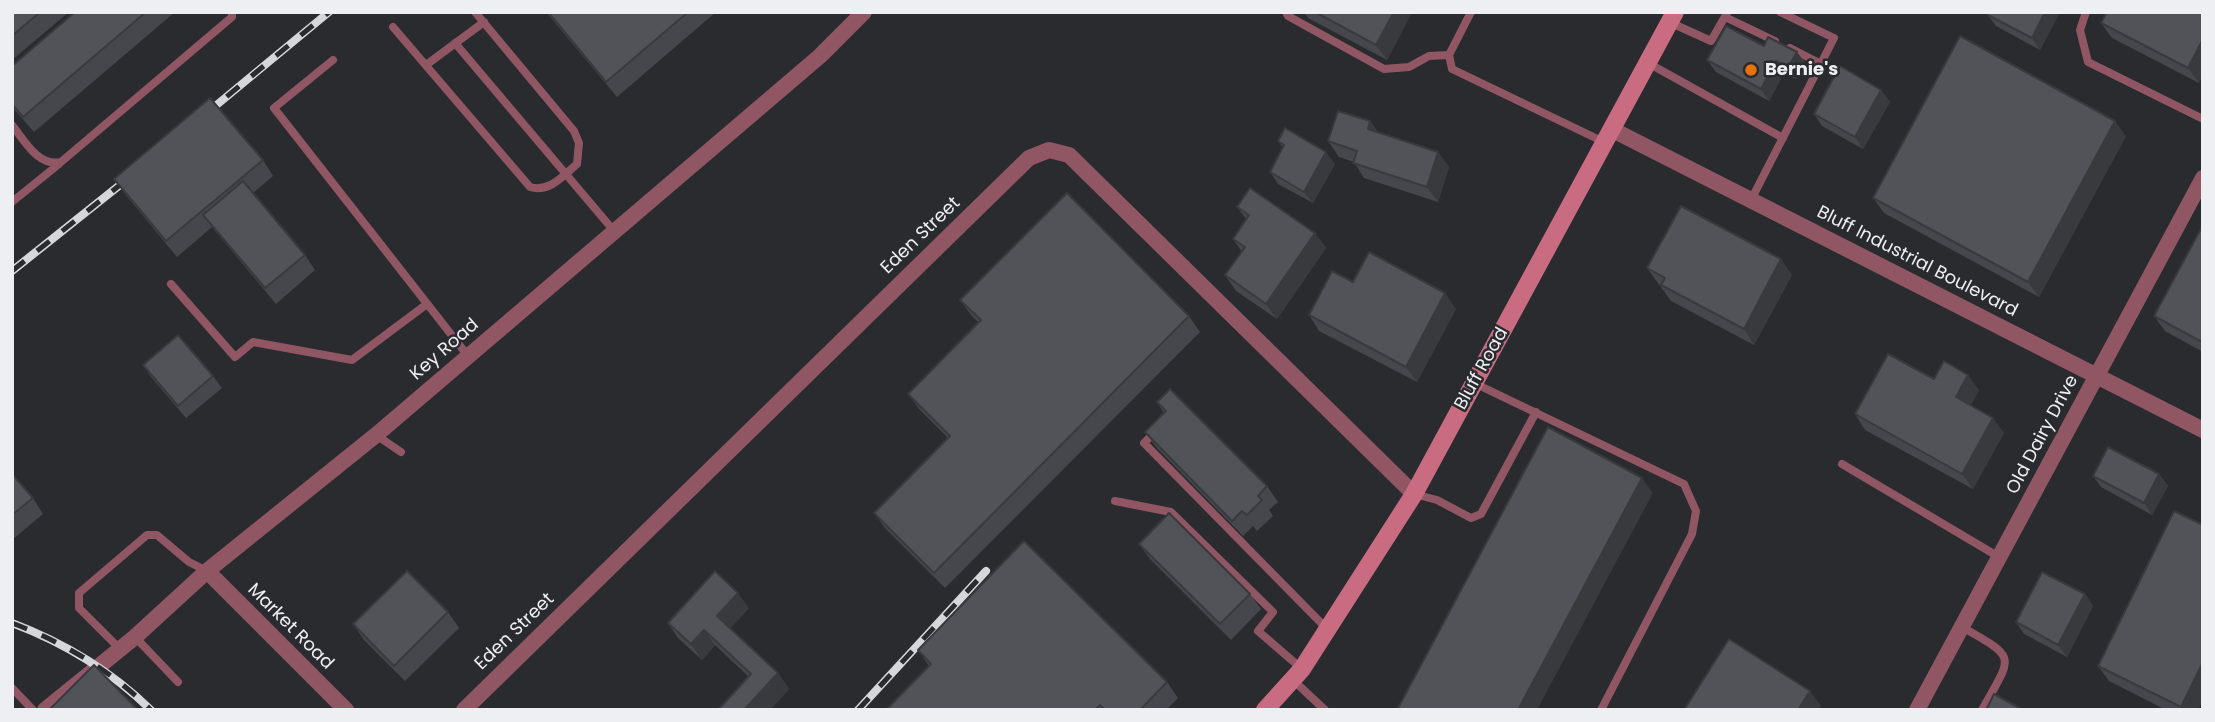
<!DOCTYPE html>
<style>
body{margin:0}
#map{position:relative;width:2215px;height:722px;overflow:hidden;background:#292b2f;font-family:Poppins,sans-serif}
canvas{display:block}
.frame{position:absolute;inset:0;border:14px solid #eeeff2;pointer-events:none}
</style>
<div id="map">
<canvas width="2215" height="722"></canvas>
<div class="frame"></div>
</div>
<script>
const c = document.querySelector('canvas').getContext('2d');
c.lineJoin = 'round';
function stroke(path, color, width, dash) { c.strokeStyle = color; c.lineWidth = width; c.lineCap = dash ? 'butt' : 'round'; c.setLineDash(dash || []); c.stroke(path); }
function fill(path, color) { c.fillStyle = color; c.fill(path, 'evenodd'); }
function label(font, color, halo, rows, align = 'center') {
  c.font = font + ' Poppins,sans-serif'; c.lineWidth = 5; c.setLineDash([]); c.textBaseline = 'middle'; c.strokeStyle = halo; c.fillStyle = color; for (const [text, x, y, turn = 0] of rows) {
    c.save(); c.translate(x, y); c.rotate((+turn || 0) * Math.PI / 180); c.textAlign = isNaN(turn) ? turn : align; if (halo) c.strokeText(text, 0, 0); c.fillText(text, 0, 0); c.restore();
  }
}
stroke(new Path2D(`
 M 1286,12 L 1288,16 L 1384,69 L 1409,67 L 1429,56 L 1449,55
 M 1471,12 L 1449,55 L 1452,69 L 1606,143
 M 2086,12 L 2080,30 L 2088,62 L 2203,119
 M 1725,17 L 1775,41
 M 1669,22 L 1711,41 L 1727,13
 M 393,27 L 530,187 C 549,193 563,176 577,164 L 579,143 L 574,131 L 475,12
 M 455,43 L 614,231
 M 1790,48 L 1821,64
 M 333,60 L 274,108 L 468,356
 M 1648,63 L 1783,138
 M 426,65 L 484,22
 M 12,125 C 25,141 38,167 61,162 L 232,17 L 232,12
 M 1751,200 L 1834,38 L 1780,12
 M 12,202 L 59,164
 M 171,284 L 235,357 L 253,342 L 352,360 L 427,304
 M 1474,383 L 1684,484 L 1696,511 L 1692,534 L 1601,710
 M 1155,432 L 1144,443 L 1328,630
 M 376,435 L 401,452
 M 1842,464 L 1999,557
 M 1414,494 L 1437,500 L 1471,518 L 1481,514 L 1536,412
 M 1115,501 L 1171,512 L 1273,612 L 1258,631 L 1302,669
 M 1962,627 C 2018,659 2013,654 1982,710
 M 135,637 L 178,682
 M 120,649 L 79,608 L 79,593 L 147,535 L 157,535 L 189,562 L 207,571
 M 1293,680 L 1325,710
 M 12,688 L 33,710`), '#915663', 8);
stroke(new Path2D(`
 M 1613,130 L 2203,430
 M 207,571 L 346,710
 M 45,710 L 135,637 L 207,571 L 376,435 L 820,56 L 864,12
 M 464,710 L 1029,158 L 1049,150 L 1069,155 L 1414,494
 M 1917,710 L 2203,178`), '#915663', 16);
stroke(new Path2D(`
 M 1265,710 L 1302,669 L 1414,494 L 1675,12`), '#c96c82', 18);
const rail = new Path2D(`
 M 202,117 L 329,12
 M 12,271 L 135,173
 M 12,623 C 65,643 110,670 151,710
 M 858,710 L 986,571`);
stroke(rail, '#d6d7da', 8);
stroke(rail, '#292b2f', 5, [16]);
fill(new Path2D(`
 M 12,12 L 69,12 L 12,60 Z
 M 75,12 L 175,12 L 34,132 L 12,107 L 12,66 Z
 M 546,12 L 716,12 L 617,97 Z
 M 1304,12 L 1412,12 L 1387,60 L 1308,18 Z
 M 1989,12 L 2058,12 L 2059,14 L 2040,50 L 1996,26 L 1988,15 Z
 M 2203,12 L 2199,83 L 2112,38 L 2101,23 Z
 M 1764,46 L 1797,52 L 1805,63 L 1796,79 L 1784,73 L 1769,101 L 1716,72 L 1707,60 Z
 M 1881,90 L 1890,102 L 1863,149 L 1822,126 L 1814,114 Z
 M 1370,121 L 1378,132 L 1438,152 L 1449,167 L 1438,202 L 1364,178 L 1354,162 L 1339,157 L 1328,141 Z
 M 2126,136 L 2039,297 L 1884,213 L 1873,198 Z
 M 1278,141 L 1335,164 L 1313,203 L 1278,184 L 1270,172 L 1283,148 Z
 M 263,160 L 273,176 L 253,193 L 305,255 L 315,270 L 276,304 L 212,227 L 177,257 L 125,194 L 114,179 Z
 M 1237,207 L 1315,233 L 1326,248 L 1277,319 L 1236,291 L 1225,275 L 1242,252 L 1233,239 L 1246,219 Z
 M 2203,225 L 2203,352 L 2165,331 L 2154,316 Z
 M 1647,268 L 1792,275 L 1754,345 L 1671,301 Z
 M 1353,282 L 1456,309 L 1417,382 L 1319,331 L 1309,315 Z
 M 960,300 L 1189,316 L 1200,332 L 945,588 L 885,528 L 874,513 L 948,438 L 919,409 L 908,394 L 978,322 L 971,315 Z
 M 143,365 L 213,376 L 222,388 L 186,418 L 151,377 Z
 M 1934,379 L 1979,390 L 1971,405 L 2004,433 L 1973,489 L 1865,430 L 1855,414 Z
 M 1157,402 L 1267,486 L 1278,502 L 1269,510 L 1273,516 L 1257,531 L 1253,526 L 1243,536 L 1156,447 L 1145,432 L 1164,413 Z
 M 12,474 L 33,498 L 43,514 L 12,540 Z
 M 2159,474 L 2168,486 L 2152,515 L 2101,487 L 2093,476 Z
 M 1139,544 L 1250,594 L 1261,609 L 1231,640 L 1150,559 Z
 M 2085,594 L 2093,606 L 2067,657 L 2024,634 L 2016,622 Z
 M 749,608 L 730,628 L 778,673 L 789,689 L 770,710 L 718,710 L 749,677 L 715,645 L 702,660 L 678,638 L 668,623 Z
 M 448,612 L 459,628 L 405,681 L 364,640 L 353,624 Z
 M 918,650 L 1167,682 L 1178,698 L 1166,710 L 886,710 L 929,666 Z
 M 2098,666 L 2198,710 L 2166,710 L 2109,681 Z`), '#46474c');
fill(new Path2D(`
 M 1394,12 L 1412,12 L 1387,60 L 1376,45 Z
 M 2045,12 L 2058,12 L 2059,14 L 2040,50 L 2032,38 Z
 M 2203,39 L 2203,75 L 2199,83 L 2188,68 Z
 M 1797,52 L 1805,63 L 1796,79 L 1788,67 Z
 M 1776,61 L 1784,73 L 1769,101 L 1761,89 Z
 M 1881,90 L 1890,102 L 1863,149 L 1855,137 Z
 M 1370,121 L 1381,137 L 1368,129 Z
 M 2115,121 L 2126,136 L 2039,297 L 2028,282 Z
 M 1326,152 L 1335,164 L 1313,203 L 1304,192 Z
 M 1438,152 L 1449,167 L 1438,202 L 1427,187 Z
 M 1315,233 L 1326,248 L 1277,319 L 1266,304 Z
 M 1781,259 L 1792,275 L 1754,345 L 1744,329 Z
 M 1445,293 L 1456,309 L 1417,382 L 1406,367 Z
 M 1968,375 L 1979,390 L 1967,412 L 1956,397 Z
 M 1993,418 L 2004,433 L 1973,489 L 1962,474 Z
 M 2159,474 L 2168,486 L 2152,515 L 2144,503 Z
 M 1642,478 L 1653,493 L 1537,710 L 1518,710 Z
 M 738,593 L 749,608 L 728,631 L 717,616 Z
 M 2085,594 L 2093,606 L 2067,657 L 2058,645 Z
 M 704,630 L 715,645 L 702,660 L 691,644 Z
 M 2203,662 L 2203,700 L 2198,710 L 2183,710 L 2181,707 Z
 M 778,673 L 789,689 L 770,710 L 744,710 Z
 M 1810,691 L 1821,706 L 1819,710 L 1798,710 Z`), '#393a3e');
const building = new Path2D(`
 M 12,12 L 40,12 L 12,36 Z
 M 75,12 L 146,12 L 23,117 L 12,104 L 12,66 Z
 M 548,12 L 688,12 L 606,82 Z
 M 1315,12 L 1394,12 L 1376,45 Z
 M 1989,12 L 2045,12 L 2032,38 L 1988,15 Z
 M 2107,12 L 2203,12 L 2203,39 L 2188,68 L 2101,23 Z
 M 1726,26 L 1764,46 L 1768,37 L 1797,52 L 1788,67 L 1776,61 L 1761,89 L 1707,60 Z
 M 1960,36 L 2115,121 L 2028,282 L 1873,198 Z
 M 1840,66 L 1881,90 L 1855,137 L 1814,114 Z
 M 210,98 L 263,160 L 166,241 L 114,179 Z
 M 1338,111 L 1370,121 L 1368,129 L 1438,152 L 1427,187 L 1353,163 L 1357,151 L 1328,141 Z
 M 1285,128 L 1326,152 L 1304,192 L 1270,172 L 1284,145 L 1278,141 Z
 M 243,181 L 305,255 L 265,288 L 203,215 Z
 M 1250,188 L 1315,233 L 1266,304 L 1225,275 L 1245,247 L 1233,239 L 1249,215 L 1237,207 Z
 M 1067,193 L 1189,316 L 934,573 L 874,513 L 950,436 L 908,394 L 981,320 L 960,300 Z
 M 1681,206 L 1781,259 L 1744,329 L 1661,285 L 1665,278 L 1647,268 Z
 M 2203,225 L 2203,340 L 2202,342 L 2154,316 Z
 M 1369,252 L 1445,293 L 1406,367 L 1309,315 L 1332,271 L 1353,282 Z
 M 178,335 L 213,376 L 178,406 L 143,365 Z
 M 1888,354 L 1934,379 L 1944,361 L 1968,375 L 1956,397 L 1993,418 L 1962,474 L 1855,414 Z
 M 1170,389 L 1267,486 L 1258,496 L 1262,500 L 1247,515 L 1242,511 L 1232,521 L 1145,432 L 1166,411 L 1157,402 Z
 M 1548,427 L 1642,478 L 1518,710 L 1397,710 Z
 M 2108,447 L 2159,474 L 2144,503 L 2093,476 Z
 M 12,474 L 33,498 L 12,515 Z
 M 2174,511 L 2203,525 L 2203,662 L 2181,707 L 2098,666 Z
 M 1169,513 L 1250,594 L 1220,624 L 1139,544 Z
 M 1024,541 L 1167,682 L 1140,710 L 1105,710 L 1100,705 L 1095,710 L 886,710 L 931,664 L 918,650 Z
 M 407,571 L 448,612 L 394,666 L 353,624 Z
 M 715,571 L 738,593 L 717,616 L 778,673 L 744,710 L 718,710 L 751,674 L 704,630 L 691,644 L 668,623 Z
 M 2042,572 L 2085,594 L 2058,645 L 2016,622 Z
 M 1729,639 L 1810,691 L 1798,710 L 1684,710 Z
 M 94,665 L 138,710 L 49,710 Z
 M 1994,694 L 2023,710 L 1986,710 Z`);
fill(building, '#515358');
stroke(building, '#393a3e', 2);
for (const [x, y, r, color] of [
 [1751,70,7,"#e8710a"]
]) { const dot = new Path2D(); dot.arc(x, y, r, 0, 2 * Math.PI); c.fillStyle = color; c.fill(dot); stroke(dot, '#292b2f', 2.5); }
label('bold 18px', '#eeeff2', '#292b2f', [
 ["Bernie's",1765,70]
], 'left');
label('18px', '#eeeff2', '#292b2f', [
 ["Eden Street",921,236,-44],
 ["Bluff Industrial Boulevard",1917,262,27],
 ["Key Road",445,350,-41],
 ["Bluff Road",1482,369,-61],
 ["Old Dairy Drive",2043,435,-62],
 ["Market Road",290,627,45],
 ["Eden Street",515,632,-44]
]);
</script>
